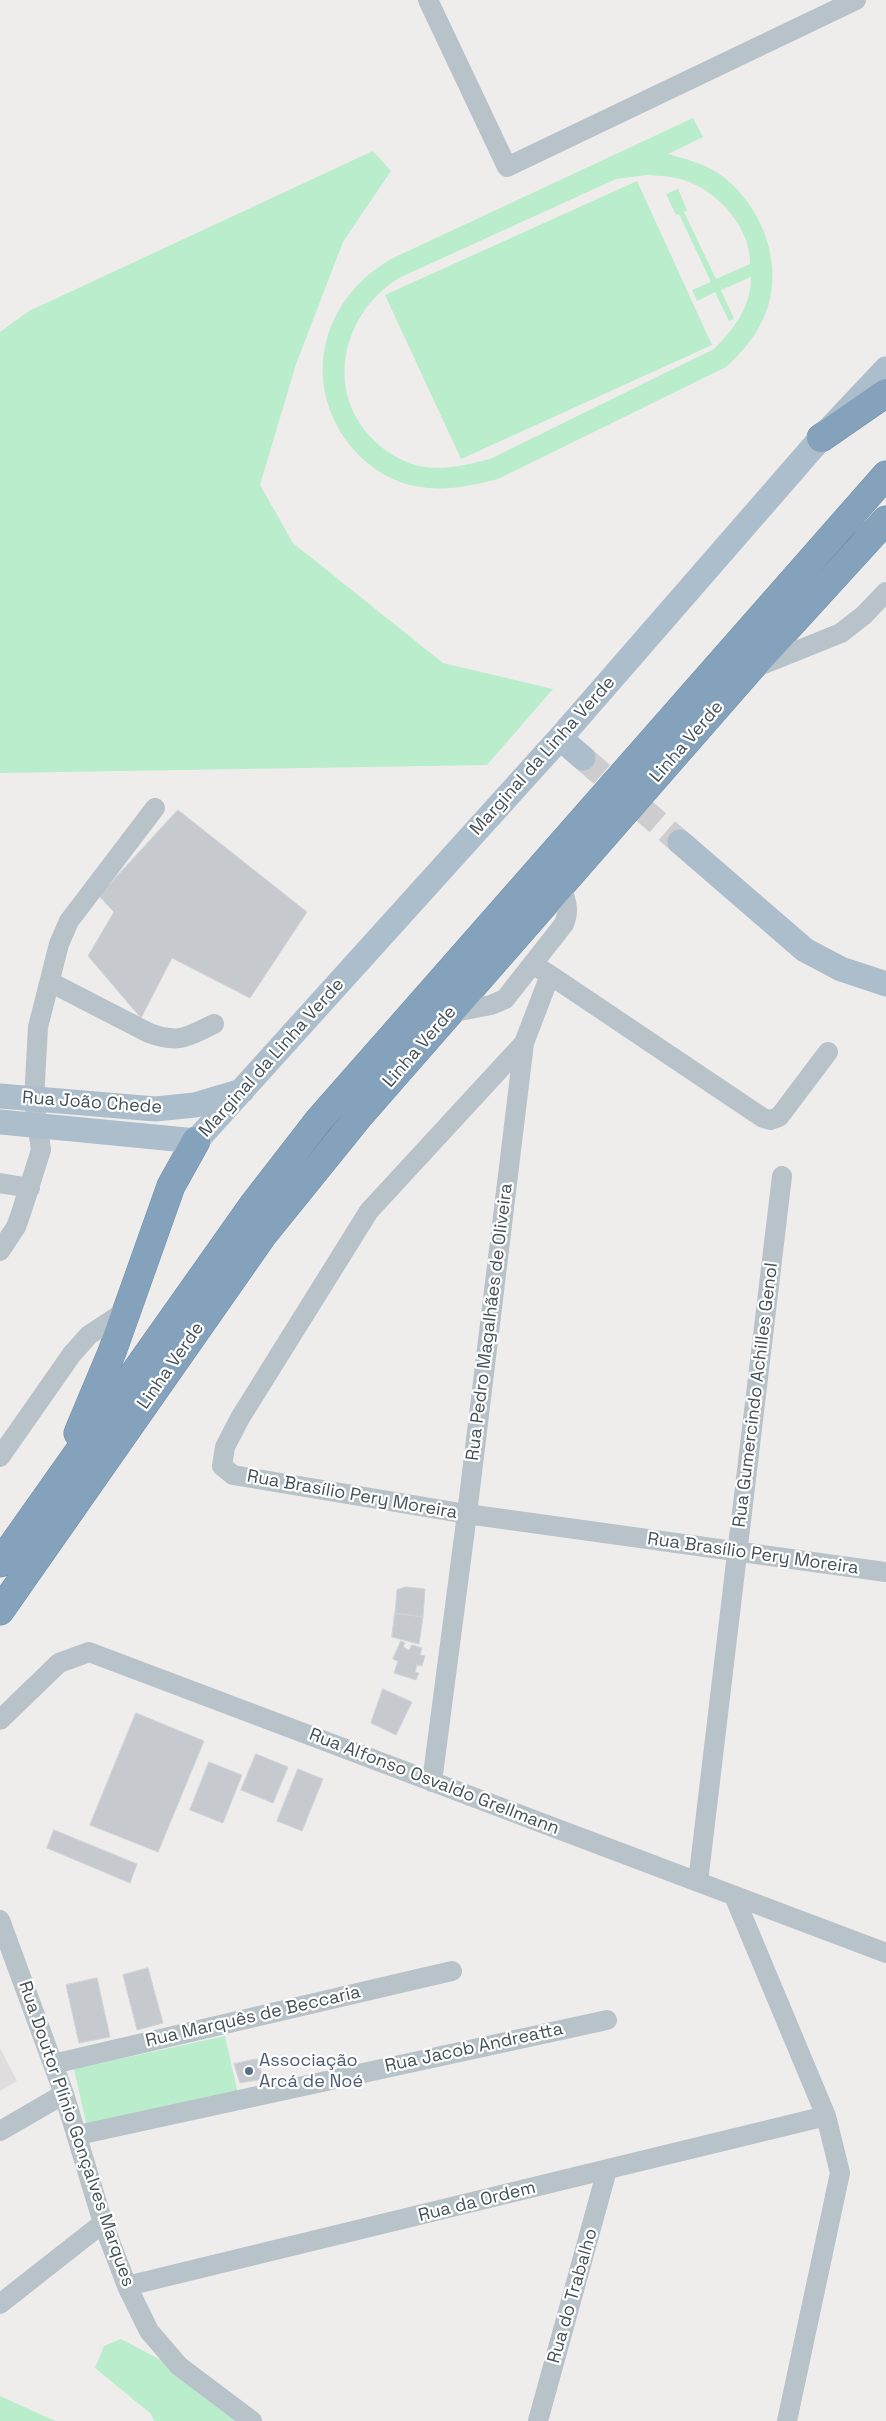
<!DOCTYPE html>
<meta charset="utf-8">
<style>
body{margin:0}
canvas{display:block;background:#efecec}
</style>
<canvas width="886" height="2421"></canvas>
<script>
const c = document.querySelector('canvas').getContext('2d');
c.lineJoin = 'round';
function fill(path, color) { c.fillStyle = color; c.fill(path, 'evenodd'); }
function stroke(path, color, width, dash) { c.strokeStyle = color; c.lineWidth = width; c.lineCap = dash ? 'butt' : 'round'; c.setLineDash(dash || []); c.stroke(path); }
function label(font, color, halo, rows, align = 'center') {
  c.font = font + ' "Space Grotesk",sans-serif'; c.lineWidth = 4.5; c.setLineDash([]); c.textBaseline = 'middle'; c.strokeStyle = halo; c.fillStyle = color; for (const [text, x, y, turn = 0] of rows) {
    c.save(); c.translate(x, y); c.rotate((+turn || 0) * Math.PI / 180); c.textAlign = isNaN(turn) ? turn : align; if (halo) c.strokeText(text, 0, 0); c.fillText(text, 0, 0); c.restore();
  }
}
fill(new Path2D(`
 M 0,2048 L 17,2081 L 0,2091 Z`), '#e0ddde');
fill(new Path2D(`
 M 693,118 L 703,137 L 668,154 C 685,159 703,163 718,173 C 766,206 790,277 758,329 C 750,343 738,356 726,367 L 498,479 C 469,486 445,492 415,486 C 392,482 369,467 354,450 C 299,386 320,300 391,259 ZM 647,175 C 661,176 675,176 689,182 C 720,194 751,229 750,264 L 716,279 L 684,212 L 687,210 L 678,189 L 666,194 L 676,215 L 679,214 L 711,282 L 692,290 L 697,301 L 715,292 L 729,321 L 734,319 L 721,290 L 751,277 C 751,307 734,329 714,349 L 490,459 C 466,465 444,471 419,466 C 399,461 381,449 368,434 C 324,383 346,309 401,277 L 616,179 Z
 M 373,151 L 391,171 L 343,242 L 296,364 L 260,485 L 293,543 L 443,663 L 553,689 L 487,765 L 0,773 L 0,332 L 29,311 Z
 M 637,181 L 712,345 L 461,459 L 385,295 Z
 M 225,2036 L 238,2094 L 87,2127 L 74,2069 Z
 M 121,2339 L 174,2367 L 235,2421 L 154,2421 L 151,2414 L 95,2368 L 104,2346 Z
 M 0,2396 L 55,2421 L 0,2421 Z`), '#baedcb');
const building = new Path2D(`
 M 178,810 L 307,912 L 250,998 L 172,958 L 141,1018 L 88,956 L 114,912 L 99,896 Z
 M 406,1587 L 425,1589 L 423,1617 L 395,1613 L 397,1590 Z
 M 395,1613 L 423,1617 L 419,1644 L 392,1637 Z
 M 401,1641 L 405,1643 L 403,1647 L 409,1650 L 412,1645 L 422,1648 L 420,1655 L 425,1656 L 422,1666 L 417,1665 L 415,1672 L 419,1673 L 416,1680 L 394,1673 L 398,1661 L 393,1659 Z
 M 383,1689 L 412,1702 L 396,1735 L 371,1723 Z
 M 136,1713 L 204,1741 L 158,1852 L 90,1825 Z
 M 256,1754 L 288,1767 L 273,1803 L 241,1790 Z
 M 209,1762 L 242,1775 L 223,1823 L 190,1810 Z
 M 298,1769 L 323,1779 L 302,1831 L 277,1821 Z
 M 54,1830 L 137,1864 L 130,1883 L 47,1848 Z
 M 148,1968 L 163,2023 L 137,2030 L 123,1975 Z
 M 97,1978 L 110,2037 L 79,2043 L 66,1985 Z
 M 257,2059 L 264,2079 L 240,2083 L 234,2064 Z`);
fill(building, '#c6cacf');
stroke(building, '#d0d3d8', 1);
stroke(new Path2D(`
 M 583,758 L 680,842`), '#cdcdcf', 25, [25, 12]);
const highway = new Path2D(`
 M 821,438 L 886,393
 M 78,1433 L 112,1352 L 171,1186 L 196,1141
 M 0,1563 L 253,1205 L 318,1121 L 886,475
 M 0,1611 L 263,1235 L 360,1115 L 750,669 L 886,520`);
stroke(highway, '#6f8da7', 29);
stroke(new Path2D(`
 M 428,0 L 507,167 L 856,0
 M 754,668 L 841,633 L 864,615 L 886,592
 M 550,975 L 763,1118 L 770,1120 L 779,1117 L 828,1052
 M 50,982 L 149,1033 C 180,1044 186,1037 214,1024
 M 449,1013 L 491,1005 L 505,999 L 564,924 C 570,910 566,900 561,886
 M 524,1043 L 369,1211 L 240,1418 L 225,1447 L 222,1466 L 233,1475 L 467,1514 L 886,1572
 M 0,1183 L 30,1188
 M 0,1251 L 16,1227 L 21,1213 L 41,1150 L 34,1100 L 38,1027 L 59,944 L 69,921 L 155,808
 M 0,1457 L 72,1354 L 89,1335 L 127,1310
 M 0,1720 L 59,1663 L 89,1652 L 886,1953
 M 432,1782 L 467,1514 L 524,1043 L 550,975 L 534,965
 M 698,1882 L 782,1176
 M 734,1896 L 826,2116 L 840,2173 L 787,2421
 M 0,1920 L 64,2094 L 103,2223 L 127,2286 L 149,2331 L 179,2366 L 252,2421
 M 53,2064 L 452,1971
 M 0,2131 L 64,2094
 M 78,2135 L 607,2020
 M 127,2286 L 826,2116
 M 0,2304 L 103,2223
 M 538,2421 L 607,2170`), '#b8c2c9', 20);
stroke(new Path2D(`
 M 560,738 L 583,758
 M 680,842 L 805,950 L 841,969 L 886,984
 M 0,1096 L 155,1109 L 195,1105 L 242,1091
 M 0,1122 L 196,1141 L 560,738 L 821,438 L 886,369`), '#acbecb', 25);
stroke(highway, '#84a2bb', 28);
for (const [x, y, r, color] of [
 [249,2071,5,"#5c6f8a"]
]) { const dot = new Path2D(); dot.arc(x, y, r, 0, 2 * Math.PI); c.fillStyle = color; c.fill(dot); stroke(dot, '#fff', 2); }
label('18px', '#455159', '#fff', [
 ["Linha Verde",687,742,-49],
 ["Marginal da Linha Verde",543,756,-48],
 ["Linha Verde",420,1047,-49],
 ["Marginal da Linha Verde",272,1058,-48],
 ["Rua João Chede",92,1103,4],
 ["Rua Pedro Magalhães de Oliveira",490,1322,-83],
 ["Linha Verde",171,1366,-55],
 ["Rua Gumercindo Achilles Genol",756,1395,-83],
 ["Rua Brasílio Pery Moreira",352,1495,10],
 ["Rua Brasílio Pery Moreira",753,1554,8],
 ["Rua Alfonso Osvaldo Grellmann",434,1782,21],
 ["Rua Marquês de Beccaria",253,2017,-13],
 ["Rua Jacob Andreatta",474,2048,-12],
 ["Rua Doutor Plínio Gonçalves Marques",76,2134,71],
 ["Rua da Ordem",477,2202,-14],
 ["Rua do Trabalho",573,2296,-74]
]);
label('18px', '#4e5e75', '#fff', [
 ["Associação",259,2061],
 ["Arcá de Noé",259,2082]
], 'left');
</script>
